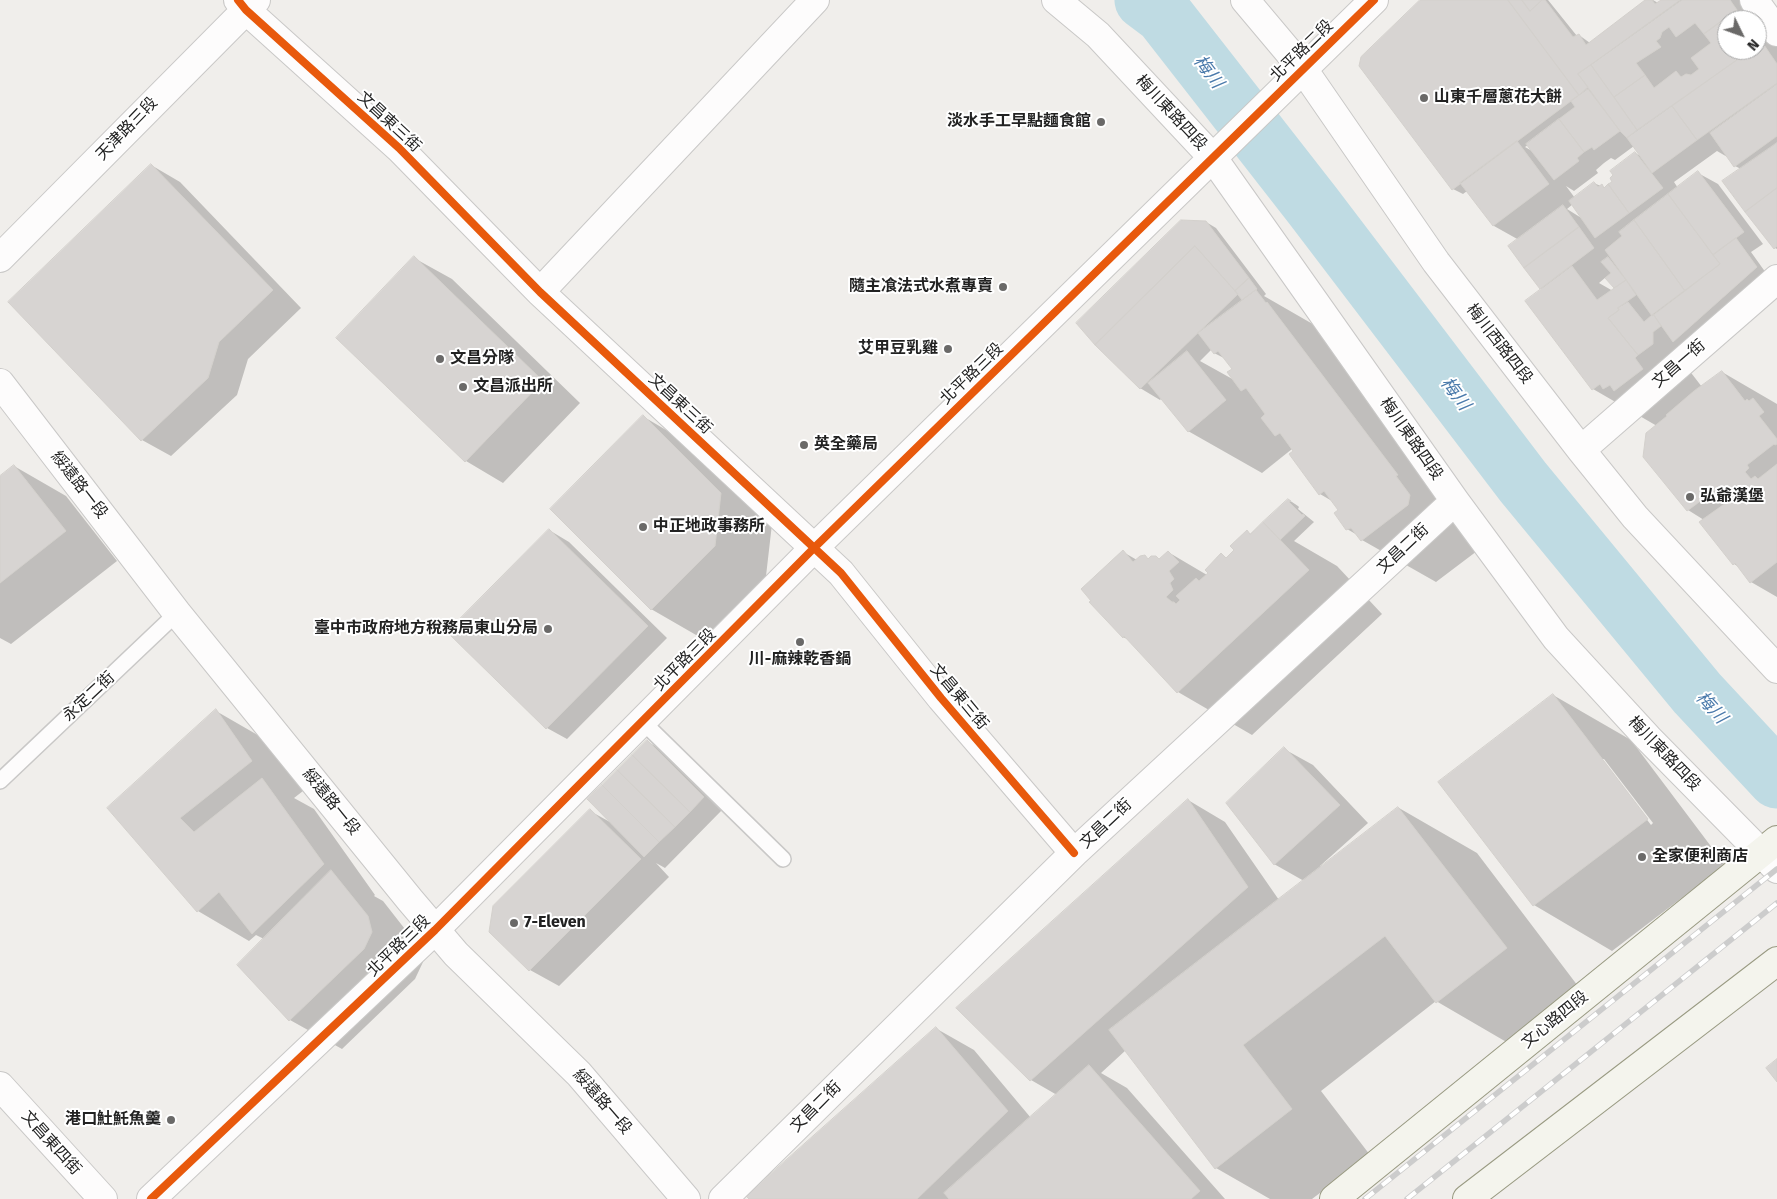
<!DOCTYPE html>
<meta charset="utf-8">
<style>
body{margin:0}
#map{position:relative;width:1777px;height:1199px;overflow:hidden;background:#f0eeeb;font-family:"Fira Sans",sans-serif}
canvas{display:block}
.north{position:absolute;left:1717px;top:10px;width:50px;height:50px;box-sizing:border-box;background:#fff;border:1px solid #a7a7a7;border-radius:50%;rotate:132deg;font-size:14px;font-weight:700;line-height:20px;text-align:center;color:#222}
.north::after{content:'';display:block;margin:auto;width:18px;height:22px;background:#6a6968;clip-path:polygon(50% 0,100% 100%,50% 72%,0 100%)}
</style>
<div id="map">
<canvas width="1777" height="1199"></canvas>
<div class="north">N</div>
</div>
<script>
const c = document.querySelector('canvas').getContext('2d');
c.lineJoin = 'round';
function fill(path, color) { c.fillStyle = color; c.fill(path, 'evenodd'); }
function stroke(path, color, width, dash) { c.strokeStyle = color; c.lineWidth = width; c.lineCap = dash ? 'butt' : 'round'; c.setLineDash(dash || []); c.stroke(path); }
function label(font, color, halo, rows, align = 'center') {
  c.font = font + ' "Fira Sans","Noto Sans TC",sans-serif'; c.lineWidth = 4; c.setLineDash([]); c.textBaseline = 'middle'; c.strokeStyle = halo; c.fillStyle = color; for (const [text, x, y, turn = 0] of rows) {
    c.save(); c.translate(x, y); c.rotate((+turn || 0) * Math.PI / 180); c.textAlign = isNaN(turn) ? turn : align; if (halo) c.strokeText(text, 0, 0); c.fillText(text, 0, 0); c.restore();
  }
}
fill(new Path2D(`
 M 1422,0 L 1548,0 L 1577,36 L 1579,35 L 1590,43 L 1648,0 L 1653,0 L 1658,3 L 1663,0 L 1751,0 L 1777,24 L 1777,249 L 1773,247 L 1741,169 L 1735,166 L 1729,158 L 1717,151 L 1674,182 L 1678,188 L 1698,173 L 1718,184 L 1763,244 L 1751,252 L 1766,273 L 1682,361 L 1702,387 L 1722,372 L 1777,404 L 1777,597 L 1751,582 L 1739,567 L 1734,564 L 1704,520 L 1688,510 L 1644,456 L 1657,426 L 1593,389 L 1541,288 L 1519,240 L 1494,226 L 1467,191 L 1463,194 L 1453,189 ZM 1727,20 L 1757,20 L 1757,50 L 1727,50 ZM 1528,145 L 1534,152 L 1525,147 ZM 1634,146 L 1642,157 L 1635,153 L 1614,182 L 1605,188 L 1594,183 L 1575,198 L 1566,186 L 1574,191 L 1598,173 L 1596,170 L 1604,163 L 1611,158 L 1615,160 ZM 1573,204 L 1583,219 L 1567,209 ZM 1606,277 L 1615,287 L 1617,288 L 1613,291 L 1599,283 Z
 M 151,165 L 180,182 L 301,308 L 248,359 L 237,395 L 171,456 L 142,440 Z
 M 1206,222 L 1216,228 L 1266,294 L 1264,296 L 1330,334 L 1481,548 L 1436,582 L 1362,540 L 1359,536 L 1347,529 L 1340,510 L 1332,501 L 1320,494 L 1292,449 L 1262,473 L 1188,431 L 1162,398 L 1160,400 L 1140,388 ZM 1212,349 L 1214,353 L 1226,359 L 1233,369 L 1236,381 L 1200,361 Z
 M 414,258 L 452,279 L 580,403 L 503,483 L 466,461 Z
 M 644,417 L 695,447 L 772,524 L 766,576 L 703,639 L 651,609 Z
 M 14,466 L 66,496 L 117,561 L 11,644 L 0,638 L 0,478 Z
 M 1289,500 L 1298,506 L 1299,507 L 1298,509 L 1314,522 L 1294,541 L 1337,566 L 1382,614 L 1252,735 L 1178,692 L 1131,641 L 1123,637 L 1123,552 L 1137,560 L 1144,557 L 1149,559 L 1155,557 L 1160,560 L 1168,552 L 1207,575 L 1222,555 L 1227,558 L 1236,550 L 1247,532 L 1251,534 Z
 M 549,530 L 569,542 L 667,638 L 567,739 L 547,728 L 449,632 Z
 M 1553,695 L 1631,740 L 1725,865 L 1612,951 L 1534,905 L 1440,782 ZM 1601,759 L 1604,759 L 1653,823 L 1651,825 Z
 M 216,711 L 268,741 L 303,791 L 294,798 L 314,809 L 375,895 L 374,896 L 383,901 L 419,947 L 423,962 L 415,979 L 342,1049 L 290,1020 L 264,939 L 256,935 L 249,941 L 198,911 L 109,808 Z
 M 647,741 L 666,753 L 723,809 L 665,868 L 656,863 L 669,877 L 559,986 L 530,970 L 590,811 L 610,822 Z
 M 1284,749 L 1313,765 L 1368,823 L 1320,866 L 1322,867 L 1399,808 L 1477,853 L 1584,994 L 1515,1047 L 1436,1001 L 1321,1091 L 1370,1155 L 1312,1199 L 1270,1199 L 1216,1168 L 1126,1050 L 1101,1073 L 1127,1088 L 1225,1199 L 750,1199 L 937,1029 L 974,1050 L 1031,1118 L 1057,1095 L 1031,1080 L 958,1008 L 1188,800 L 1225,822 L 1279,900 L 1304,881 L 1274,864 Z`), '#0003');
stroke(new Path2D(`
 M 1144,0 L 1164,15 L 1313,206 L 1523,482 L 1697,693 L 1777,779`), '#bfdbe3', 59);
const building = new Path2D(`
 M 1420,0 L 1508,0 L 1579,95 L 1452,190 L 1359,66 L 1361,57 Z
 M 1508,0 L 1522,0 L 1530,11 L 1542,0 L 1545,0 L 1573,37 L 1579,34 L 1586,45 L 1645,0 L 1652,0 L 1655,4 L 1661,0 L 1680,0 L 1578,74 L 1588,87 L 1579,95 Z
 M 1522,0 L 1542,0 L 1530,11 Z
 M 1682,0 L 1730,0 L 1737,10 L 1704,34 L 1695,23 L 1676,37 L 1669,27 L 1662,32 L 1660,38 L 1656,41 L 1661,47 L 1636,63 L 1645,75 L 1614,97 L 1591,65 Z
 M 1737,10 L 1744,20 L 1727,20 L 1727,50 L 1751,50 L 1637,130 L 1614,97 L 1645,75 L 1654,88 L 1676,71 L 1681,77 L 1686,74 L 1691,75 L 1699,69 L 1691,58 L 1711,43 L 1704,34 Z
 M 1762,42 L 1777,64 L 1777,83 L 1697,140 L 1672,106 L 1751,50 L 1757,50 L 1757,45 Z
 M 1591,65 L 1637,130 L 1627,138 L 1620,131 L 1578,74 Z
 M 1777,84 L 1777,136 L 1734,167 L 1710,133 Z
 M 1588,89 L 1620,131 L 1594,150 L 1592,147 L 1584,152 L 1559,119 L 1575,107 L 1571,101 Z
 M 1672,106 L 1697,140 L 1652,173 L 1627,138 Z
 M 1559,119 L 1584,152 L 1577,158 L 1579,161 L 1554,180 L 1526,144 Z
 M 1517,141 L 1549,184 L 1493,226 L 1460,183 Z
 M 1777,143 L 1777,188 L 1745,212 L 1722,181 Z
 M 1635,152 L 1663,188 L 1629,213 L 1608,184 L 1612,182 L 1610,178 L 1613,175 L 1610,171 Z
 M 151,164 L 273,290 L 219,342 L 208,378 L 141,441 L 8,302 Z
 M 1698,171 L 1744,232 L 1713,255 L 1668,194 Z
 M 1594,182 L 1598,187 L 1602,184 L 1604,188 L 1608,184 L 1629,213 L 1595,238 L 1569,201 Z
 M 1777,188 L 1777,246 L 1774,249 L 1745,212 Z
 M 1668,194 L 1720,264 L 1685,291 L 1634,220 Z
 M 1563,205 L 1579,227 L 1524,268 L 1508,246 Z
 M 1181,220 L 1206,221 L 1249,278 L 1235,291 L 1195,246 L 1095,345 L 1076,323 Z
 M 1634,220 L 1685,291 L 1652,316 L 1605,250 L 1622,236 L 1619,232 Z
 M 1579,227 L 1594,248 L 1540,289 L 1524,268 Z
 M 1736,238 L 1757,267 L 1673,342 L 1653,314 L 1720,264 L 1713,255 Z
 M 1195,246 L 1238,294 L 1140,389 L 1095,345 Z
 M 414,256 L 543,381 L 465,462 L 336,338 Z
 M 1608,257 L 1626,280 L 1614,288 L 1605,278 L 1611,273 L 1601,262 Z
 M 1572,266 L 1597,300 L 1626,280 L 1636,295 L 1618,308 L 1619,310 L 1608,318 L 1638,355 L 1635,358 L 1643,369 L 1614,391 L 1610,385 L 1603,389 L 1600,384 L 1592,390 L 1525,301 Z
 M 1249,278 L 1257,289 L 1242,300 L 1235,291 Z
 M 1256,290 L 1266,303 L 1267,302 L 1398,475 L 1396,476 L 1410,495 L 1408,505 L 1361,541 L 1351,528 L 1346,530 L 1334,513 L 1338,510 L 1324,491 L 1319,495 L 1289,454 L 1293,451 L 1280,433 L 1275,436 L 1261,418 L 1265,414 L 1246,388 L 1241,391 L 1227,372 L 1232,369 L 1218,351 L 1214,354 L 1198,333 Z
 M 1628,302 L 1644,322 L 1653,314 L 1661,326 L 1653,332 L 1653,344 L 1638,355 L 1608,318 L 1619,310 L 1618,308 Z
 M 1187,351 L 1226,400 L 1188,432 L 1148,383 Z
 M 1722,371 L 1745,401 L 1747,399 L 1749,401 L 1753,398 L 1764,412 L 1759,416 L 1777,439 L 1777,444 L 1775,445 L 1774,444 L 1747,465 L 1749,468 L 1745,472 L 1751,479 L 1755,476 L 1758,479 L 1777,464 L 1777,562 L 1750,583 L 1735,563 L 1733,565 L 1699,522 L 1730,500 L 1731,497 L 1722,485 L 1687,511 L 1643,457 L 1646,433 L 1667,416 L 1666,415 L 1694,391 Z
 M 643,415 L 721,493 L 715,546 L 651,610 L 550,509 Z
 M 14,465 L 66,531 L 0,583 L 0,476 Z
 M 1288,499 L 1291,501 L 1289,502 L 1302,515 L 1303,514 L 1305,516 L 1280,540 L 1263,522 Z
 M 1263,522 L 1309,570 L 1177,693 L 1124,636 L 1123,638 L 1089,602 L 1091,601 L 1081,589 L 1123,550 L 1133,562 L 1140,556 L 1145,555 L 1148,559 L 1151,556 L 1156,556 L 1159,559 L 1168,551 L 1179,562 L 1169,571 L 1174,579 L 1170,583 L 1173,590 L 1166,597 L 1172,602 L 1174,602 L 1176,604 L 1180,600 L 1176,596 L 1196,578 L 1199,581 L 1208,573 L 1205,570 L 1221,553 L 1226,558 L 1234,550 L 1230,546 L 1247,530 L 1250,534 Z
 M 549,529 L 648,626 L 546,729 L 447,632 Z
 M 1553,694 L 1648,819 L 1533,906 L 1438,782 Z
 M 216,709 L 252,761 L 180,818 L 194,832 L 262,778 L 324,864 L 252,934 L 219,892 L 197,912 L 107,808 Z
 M 647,740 L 704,797 L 690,812 L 632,755 Z
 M 1284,747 L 1340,805 L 1274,865 L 1226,803 Z
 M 632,755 L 690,812 L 675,827 L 617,770 Z
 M 617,770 L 675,827 L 659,842 L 602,785 Z
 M 602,785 L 659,842 L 644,857 L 587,799 Z
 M 1188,799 L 1248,887 L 1030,1081 L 956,1008 Z
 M 1398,807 L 1507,948 L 1436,1003 L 1385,936 L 1243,1045 L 1292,1109 L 1215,1169 L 1109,1030 Z
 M 590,809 L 641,859 L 529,971 L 489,932 L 493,906 Z
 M 331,870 L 368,916 L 372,932 L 364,949 L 289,1021 L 237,965 Z
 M 936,1027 L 1008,1111 L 917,1199 L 749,1199 L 746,1196 Z
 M 1777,1059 L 1777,1082 L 1766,1068 Z
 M 1089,1065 L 1200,1191 L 1191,1199 L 949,1199 L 944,1193 Z`);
fill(building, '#d7d4d2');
stroke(building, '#d3d0cc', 1);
const lane = new Path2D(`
 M 643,722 L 783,859
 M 0,781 L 177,613`);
const street = new Path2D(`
 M 238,0 L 246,10 L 399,148 L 540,292 L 841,573 L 941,698 L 1074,853
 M 1056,0 L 1098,35 L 1213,158 L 1455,501 L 1556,638 L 1648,738 L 1777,869
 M 1245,0 L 1303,69 L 1436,262 L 1581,450 L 1635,517 L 1777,669
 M 1754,0 L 1777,32
 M 0,258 L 256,0
 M 540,292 L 815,0
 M 0,383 L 177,613 L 410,900 L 456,954 L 579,1074 L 686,1199
 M 1581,450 L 1777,279
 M 0,1086 L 103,1199
 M 151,1199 L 435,930 L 814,548 L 1374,0
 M 723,1199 L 1074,853 L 1455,501`);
const secondary = new Path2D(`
 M 1334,1199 L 1777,840
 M 1467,1199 L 1777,961`);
stroke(lane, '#c9c8c7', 18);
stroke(street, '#c9c8c7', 30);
stroke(secondary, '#999a82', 30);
stroke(lane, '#fdfcfc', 15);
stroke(street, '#fdfcfc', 28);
stroke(secondary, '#f4f4ed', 28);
const rail = new Path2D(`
 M 1365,1199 L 1777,869
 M 1407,1199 L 1777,903`);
stroke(rail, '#ccc', 5.5);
stroke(rail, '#fff', 4, [11]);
stroke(new Path2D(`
 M 238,0 L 246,10 L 399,148 L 540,292 L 841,573 L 941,698 L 1074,853
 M 151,1199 L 435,930 L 814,548 L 1374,0`), '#e8590c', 8);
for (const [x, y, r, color] of [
 [1424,98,5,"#6a6968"],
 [1101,122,5,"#6a6968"],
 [1003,287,5,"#6a6968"],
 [948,349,5,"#6a6968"],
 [440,359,5,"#6a6968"],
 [463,387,5,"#6a6968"],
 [804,445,5,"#6a6968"],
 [1690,497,5,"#6a6968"],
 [643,527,5,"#6a6968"],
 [548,629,5,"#6a6968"],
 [800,642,5,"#6a6968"],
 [1642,857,5,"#6a6968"],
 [514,923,5,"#6a6968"],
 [171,1120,5,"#6a6968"]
]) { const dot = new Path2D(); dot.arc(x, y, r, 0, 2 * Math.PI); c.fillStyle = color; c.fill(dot); stroke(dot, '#fff', 2); }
label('16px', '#222', '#fff', [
 ["北平路二段",1302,51,-44],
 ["梅川東路四段",1171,113,47],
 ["文昌東三街",389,122,43],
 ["天津路三段",127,129,-46],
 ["梅川西路四段",1499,344,52],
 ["文昌一街",1679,364,-41],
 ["北平路三段",972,374,-44],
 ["文昌東三街",680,404,43],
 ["梅川東路四段",1411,439,55],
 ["綏遠路一段",79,485,52],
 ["文昌二街",1403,549,-43],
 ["北平路三段",685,660,-45],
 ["永定二街",89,697,-43],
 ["文昌東三街",959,697,50],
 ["梅川東路四段",1664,754,46],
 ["綏遠路一段",331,802,51],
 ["文昌二街",1106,824,-43],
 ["北平路三段",399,946,-44],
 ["文心路四段",1555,1020,-39],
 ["綏遠路一段",602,1102,49],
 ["文昌二街",816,1107,-45],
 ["文昌東四街",51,1143,48]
]);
label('bold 16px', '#222', '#fff', [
 ["山東千層蔥花大餅",1434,98],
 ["淡水手工早點麵食館",1091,122,"right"],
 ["隨主飡法式水煮專賣",993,287,"right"],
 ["艾甲豆乳雞",938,349,"right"],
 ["文昌分隊",450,359],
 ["文昌派出所",473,387],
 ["英全藥局",814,445],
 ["弘爺漢堡",1700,497],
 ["中正地政事務所",653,527],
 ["臺中市政府地方稅務局東山分局",538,629,"right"],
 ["川-麻辣乾香鍋",800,660,"center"],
 ["全家便利商店",1652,857],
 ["7-Eleven",524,923],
 ["港口𩵚魠魚羹",161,1120,"right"]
], 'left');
label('italic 18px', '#4a7aab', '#fff', [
 ["梅川",1208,72,53],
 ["梅川",1455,394,53],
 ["梅川",1711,708,48]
]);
</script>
